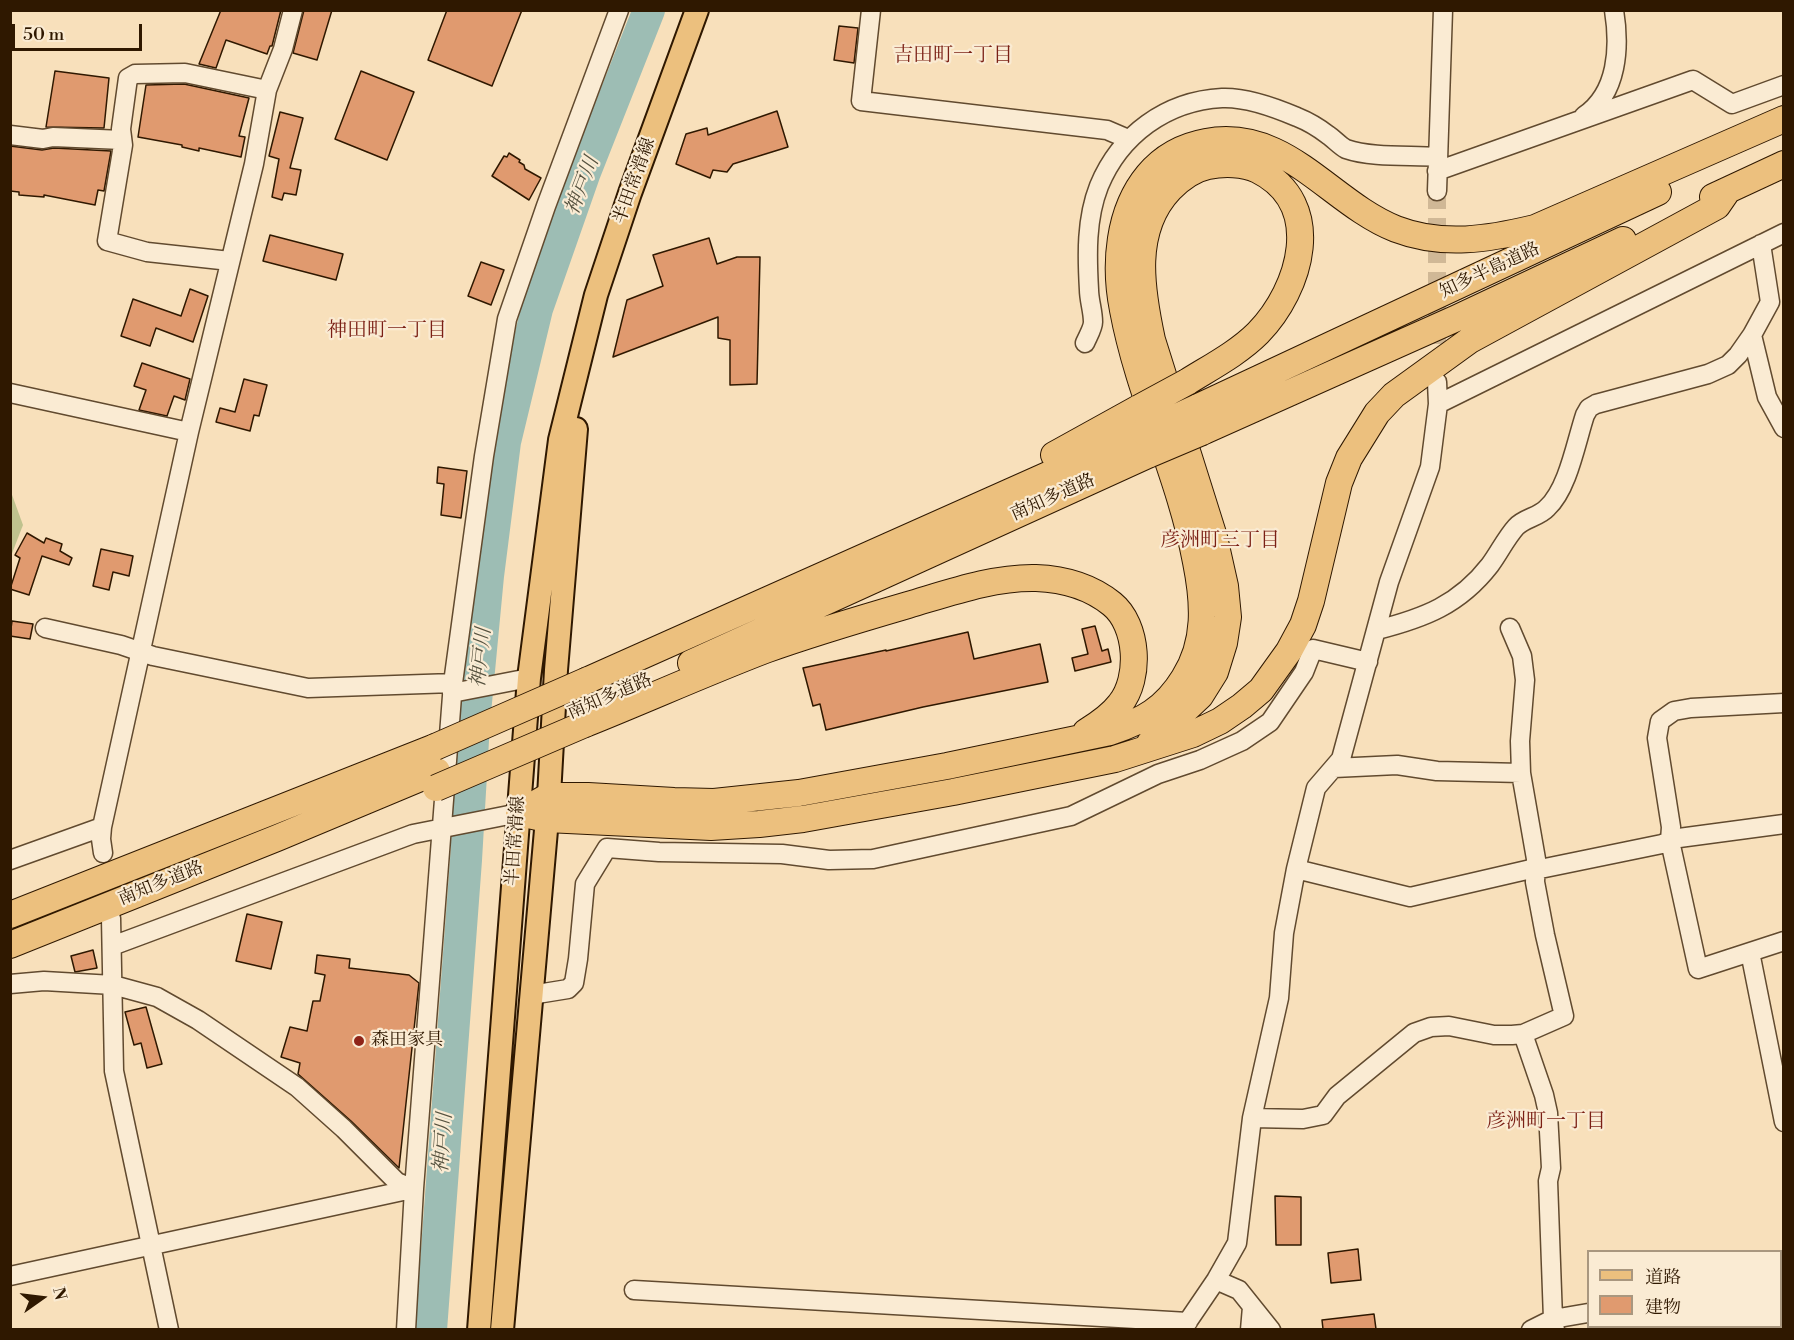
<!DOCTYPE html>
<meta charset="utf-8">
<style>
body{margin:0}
#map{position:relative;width:1794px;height:1340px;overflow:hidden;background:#f8e0bb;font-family:"Libre Bodoni","Noto Serif JP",serif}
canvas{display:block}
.frame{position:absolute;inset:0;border:12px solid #2f1800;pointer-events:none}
.legend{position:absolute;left:1587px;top:1250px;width:195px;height:78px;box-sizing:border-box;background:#faebd3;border:2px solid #a9977f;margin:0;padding:8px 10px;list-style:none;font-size:18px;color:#2f1800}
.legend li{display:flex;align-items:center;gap:12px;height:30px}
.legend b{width:30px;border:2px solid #a9977f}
.north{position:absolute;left:12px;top:1268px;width:60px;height:60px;-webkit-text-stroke:4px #faebd3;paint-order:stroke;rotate:76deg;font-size:16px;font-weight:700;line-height:24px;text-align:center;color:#2f1800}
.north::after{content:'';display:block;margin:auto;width:21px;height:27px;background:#2f1800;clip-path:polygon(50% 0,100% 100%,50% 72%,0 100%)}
.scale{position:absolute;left:12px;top:24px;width:130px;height:27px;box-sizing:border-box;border:3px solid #2f1800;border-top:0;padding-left:8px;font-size:18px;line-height:21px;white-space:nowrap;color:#2f1800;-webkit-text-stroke:4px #faebd3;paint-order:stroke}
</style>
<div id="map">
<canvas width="1794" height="1340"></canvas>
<div class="frame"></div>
<ul class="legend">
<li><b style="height:8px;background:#ecc07e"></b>道路</li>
<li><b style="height:16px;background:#e09a6f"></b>建物</li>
</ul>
<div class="north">N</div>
<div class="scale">50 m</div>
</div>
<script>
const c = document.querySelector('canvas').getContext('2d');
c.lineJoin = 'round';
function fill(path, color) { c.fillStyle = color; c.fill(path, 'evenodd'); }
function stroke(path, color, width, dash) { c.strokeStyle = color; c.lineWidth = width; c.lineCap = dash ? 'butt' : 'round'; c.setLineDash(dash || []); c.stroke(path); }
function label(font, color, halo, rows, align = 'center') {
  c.font = font + ' "Libre Bodoni","Noto Serif JP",serif'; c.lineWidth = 4.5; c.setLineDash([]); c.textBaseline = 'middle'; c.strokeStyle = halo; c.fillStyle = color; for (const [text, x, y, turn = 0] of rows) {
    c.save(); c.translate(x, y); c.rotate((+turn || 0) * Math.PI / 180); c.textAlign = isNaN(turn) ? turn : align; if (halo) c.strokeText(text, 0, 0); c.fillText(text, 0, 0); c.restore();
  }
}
fill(new Path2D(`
 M 11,492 L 23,525 L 11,556 Z`), '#bfc28e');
stroke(new Path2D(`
 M 431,1330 L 466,860 L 474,723 L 488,576 L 505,442 L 537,309 L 585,172 L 649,10`), '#9dbdb4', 32);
const building = new Path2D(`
 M 221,10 L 281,10 L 272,46 L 270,46 L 267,54 L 226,40 L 216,68 L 199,64 Z
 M 304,10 L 332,10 L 317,60 L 293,53 Z
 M 447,10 L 522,10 L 492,86 L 428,60 Z
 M 839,26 L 858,28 L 854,63 L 834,60 Z
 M 55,71 L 109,78 L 104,128 L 46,127 Z
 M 361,71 L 414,92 L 387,160 L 335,139 Z
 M 184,84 L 249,98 L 239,136 L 245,137 L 241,157 L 199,148 L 199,151 L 182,147 L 182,145 L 138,137 L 146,85 Z
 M 777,111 L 788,147 L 733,164 L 727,172 L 713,170 L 710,178 L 676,164 L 686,134 L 707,128 L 708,135 Z
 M 280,112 L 303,118 L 290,168 L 301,170 L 296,195 L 284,193 L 282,200 L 272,197 L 279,159 L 269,156 Z
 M 10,146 L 42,150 L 54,148 L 111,151 L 104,191 L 98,190 L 95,205 L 44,195 L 44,197 L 19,195 L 19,192 L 10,191 Z
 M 509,153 L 520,160 L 519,162 L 524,165 L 525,169 L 541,178 L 529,200 L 492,176 L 504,156 L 507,157 Z
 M 270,235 L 343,254 L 336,280 L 263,261 Z
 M 709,238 L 717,264 L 737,257 L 760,257 L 757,384 L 730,385 L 730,340 L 718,338 L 718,317 L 613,357 L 627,300 L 663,286 L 653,255 Z
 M 481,262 L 504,270 L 491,305 L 468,296 Z
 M 190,289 L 208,296 L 193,342 L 156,328 L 150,346 L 121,336 L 133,299 L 181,316 Z
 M 142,363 L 190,379 L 185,400 L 174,396 L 167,416 L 139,410 L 146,390 L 134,386 Z
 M 244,379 L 267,385 L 259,416 L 254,415 L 250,431 L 216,422 L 220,408 L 235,412 Z
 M 438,467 L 467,471 L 461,518 L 441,515 L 444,484 L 437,483 Z
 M 27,533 L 44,543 L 46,538 L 62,544 L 60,551 L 72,558 L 69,565 L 42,556 L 29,595 L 10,589 L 20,558 L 15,555 Z
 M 101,549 L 133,556 L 129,576 L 113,572 L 109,590 L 93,586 Z
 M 12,621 L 33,624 L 30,639 L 10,636 Z
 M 1095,626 L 1102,651 L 1108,649 L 1111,662 L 1075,671 L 1072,658 L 1088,654 L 1082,629 Z
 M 968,632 L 974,659 L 1040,644 L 1048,682 L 923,707 L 826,730 L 820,704 L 813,706 L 803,668 L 886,650 L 886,651 Z
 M 247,914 L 282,922 L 271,969 L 236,961 Z
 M 93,950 L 97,968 L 75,972 L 71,956 Z
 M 317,955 L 350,959 L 349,968 L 409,975 L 419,983 L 399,1168 L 351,1121 L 298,1074 L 300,1063 L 281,1057 L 290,1027 L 307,1031 L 313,1001 L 320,1001 L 325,975 L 315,973 Z
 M 146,1007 L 162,1064 L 147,1068 L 141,1043 L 134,1045 L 125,1012 Z
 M 1275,1196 L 1301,1197 L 1301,1245 L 1276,1245 Z
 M 1358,1249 L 1361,1280 L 1331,1283 L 1328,1253 Z
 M 1374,1314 L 1376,1329 L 1323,1329 L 1322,1320 Z`);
fill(building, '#e09a6f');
stroke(building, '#2f1800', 1.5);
stroke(new Path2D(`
 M 1437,191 L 1437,372`), '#d0b896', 18, [18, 9]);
const minor = new Path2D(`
 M 871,10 L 861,101 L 1107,130 L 1128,139
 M 1584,116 C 1618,93 1620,47 1614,10
 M 10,135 L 43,139 L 53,137 L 122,140
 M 1437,171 L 1693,80 L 1732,104 L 1784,85
 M 1437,191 L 1443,10
 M 230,261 L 147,252 L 107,241 L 123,145 L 121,129 L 128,78 L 135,74 L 185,73 L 267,90
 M 1752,335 L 1767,397 L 1784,428
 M 1085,343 C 1088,336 1093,328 1093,322 C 1093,311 1089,300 1089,290 C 1087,255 1086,219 1099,186 C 1120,135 1166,101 1222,98 C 1245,97 1276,108 1297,117 C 1307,121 1319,128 1328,135 C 1334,139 1340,146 1346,149 C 1372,158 1410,155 1437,157
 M 10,393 L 189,432
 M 1438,404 L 1784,233
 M 45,628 L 121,645 L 153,656 L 308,688 L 453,683
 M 1377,630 C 1424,618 1459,605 1490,565 C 1499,553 1506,538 1516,527 C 1524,518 1539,517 1547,508 C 1568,489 1576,442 1585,415 L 1589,408 L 1596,404 L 1708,374 L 1728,365 L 1738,355 L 1752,335 L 1770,302 L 1761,244
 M 452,693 L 529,678
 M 1784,703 L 1691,708 L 1674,711 L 1660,721 L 1657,738 L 1671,827 L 1670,841 L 1698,969 L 1784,941
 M 1334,768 L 1397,765 L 1437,771 L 1521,773
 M 103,853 L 101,839 L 102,827 L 189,432 L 254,164 L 267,90 L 283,49 L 293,10
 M 10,860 L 102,827
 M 1296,869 L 1410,897 L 1531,869 L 1545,868 L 1662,844 L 1679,838 L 1784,824
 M 111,918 L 114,1071 L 169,1330
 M 112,946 L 413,834 L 519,813
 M 1750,952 L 1784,1122
 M 10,984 L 44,981 L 113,985 L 157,997 L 198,1020 L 297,1087 L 344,1129 L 397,1182 L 414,1189
 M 531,995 L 568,989 L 574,983 L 578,959 L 585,884 L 607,848 L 659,852 L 782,854 L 829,860 L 873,859 L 1071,816 L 1158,774 L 1200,760 L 1242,741 L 1270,722 L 1304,672 L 1313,649 L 1368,662
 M 1523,1034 L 1544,1095 L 1548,1113 L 1551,1168 L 1548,1181 L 1553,1319 L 1555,1330
 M 1252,1118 L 1303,1119 L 1323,1115 L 1337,1096 L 1414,1033 L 1431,1027 L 1449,1026 L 1494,1035 L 1512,1035 L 1523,1034 L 1564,1016 L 1545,935 L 1535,882 L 1536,859 L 1521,773 L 1520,741 L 1525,680 L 1522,656 L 1510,628
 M 10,1276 L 412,1189
 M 1780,1277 L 1784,1276
 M 1216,1280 L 1239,1290 L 1271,1330
 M 634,1290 L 1188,1322
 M 406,1330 L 414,1189 L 453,683 L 484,456 L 507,319 L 546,206 L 619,10
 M 1182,1330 L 1216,1280 L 1237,1243 L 1252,1118 L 1279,998 L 1284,933 L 1296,869 L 1316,788 L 1341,759 L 1389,582 L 1430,467 L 1438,404 L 1437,382
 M 1250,1330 L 1252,1307
 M 1531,1330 L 1553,1319 L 1588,1313`);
const major = new Path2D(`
 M 479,1330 L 529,678 L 560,440 L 596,295 L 630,193 L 697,10
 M 502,1330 L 549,796 L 556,670 L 576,429`);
const highway = new Path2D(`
 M 1713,197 L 1784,164
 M 1196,408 L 1658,192
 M 1202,432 L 1457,318 L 1623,240
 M 1054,455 L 1139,408
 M 691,663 L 1150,454
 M 588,680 L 1144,432
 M 585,724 C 645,700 705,673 765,650 C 812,633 860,619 908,605 C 949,593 993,577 1036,578 C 1063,579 1091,587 1112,604 C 1138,625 1141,678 1120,704 C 1111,716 1099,724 1086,732
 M 1150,743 L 1200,696 L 1215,672 L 1224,643 L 1228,617 L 1225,586 L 1214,537 L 1152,340 C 1141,289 1131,230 1170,189 C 1181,178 1193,169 1208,166 C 1223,163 1244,163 1258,170 C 1326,204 1301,289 1258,333 C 1238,353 1211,367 1187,382
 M 519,813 L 549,796 L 588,796 L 674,801 L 714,802 L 799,793 L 947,766 L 1110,732 C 1143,721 1165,709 1184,678 C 1207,642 1204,602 1196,562 C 1180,476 1139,396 1123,310 C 1114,265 1118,211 1148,175 C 1163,157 1184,146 1206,142 C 1286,127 1330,203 1396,229 C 1443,247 1489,239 1535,228 L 1784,119
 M 519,813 L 547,819 L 711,827 L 759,824 L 803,819 L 953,792 L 1115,759 L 1193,734 L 1220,721 L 1242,706 L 1261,690 L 1289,651 L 1303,625 L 1311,601 L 1339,483 L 1349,458 L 1377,413 L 1394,395 L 1470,340 L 1717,206 L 1728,190
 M 10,915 L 435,747
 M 10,945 L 277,838 L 437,771`);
stroke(minor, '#614a2f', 21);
stroke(major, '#2f1800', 26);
stroke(highway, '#2f1800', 28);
stroke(minor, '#faebd3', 18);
stroke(major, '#ecc07e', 22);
stroke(highway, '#ecc07e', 26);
const highwayBridge = new Path2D(`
 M 1139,408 L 1187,382
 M 1144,432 L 1196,408
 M 1150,454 L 1202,432
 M 435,747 L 588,680
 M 436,788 L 585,724`);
stroke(highwayBridge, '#2f1800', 28, []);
stroke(highwayBridge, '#ecc07e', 26);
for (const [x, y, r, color] of [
 [359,1041,6,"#8f2418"]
]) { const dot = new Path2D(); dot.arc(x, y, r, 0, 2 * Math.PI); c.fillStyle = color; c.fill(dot); stroke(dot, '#faebd3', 2); }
label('18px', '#2f1800', '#faebd3', [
 ["半田常滑線",635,181,-70],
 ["知多半島道路",1490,271,-25],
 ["南知多道路",1053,498,-24],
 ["南知多道路",610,697,-23],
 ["半田常滑線",516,841,-86],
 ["南知多道路",161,884,-22]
]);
label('18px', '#2f1800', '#faebd3', [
 ["森田家具",371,1041]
], 'left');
label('20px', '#7a1f14', '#faebd3', [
 ["吉田町一丁目",953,56],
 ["神田町一丁目",387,331],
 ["彦洲町三丁目",1220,541],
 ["彦洲町一丁目",1546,1122]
]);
label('italic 20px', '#56523f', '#faebd3', [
 ["神戸川",583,186,-69],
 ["神戸川",482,658,-84],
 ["神戸川",444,1143,-86]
]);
</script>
